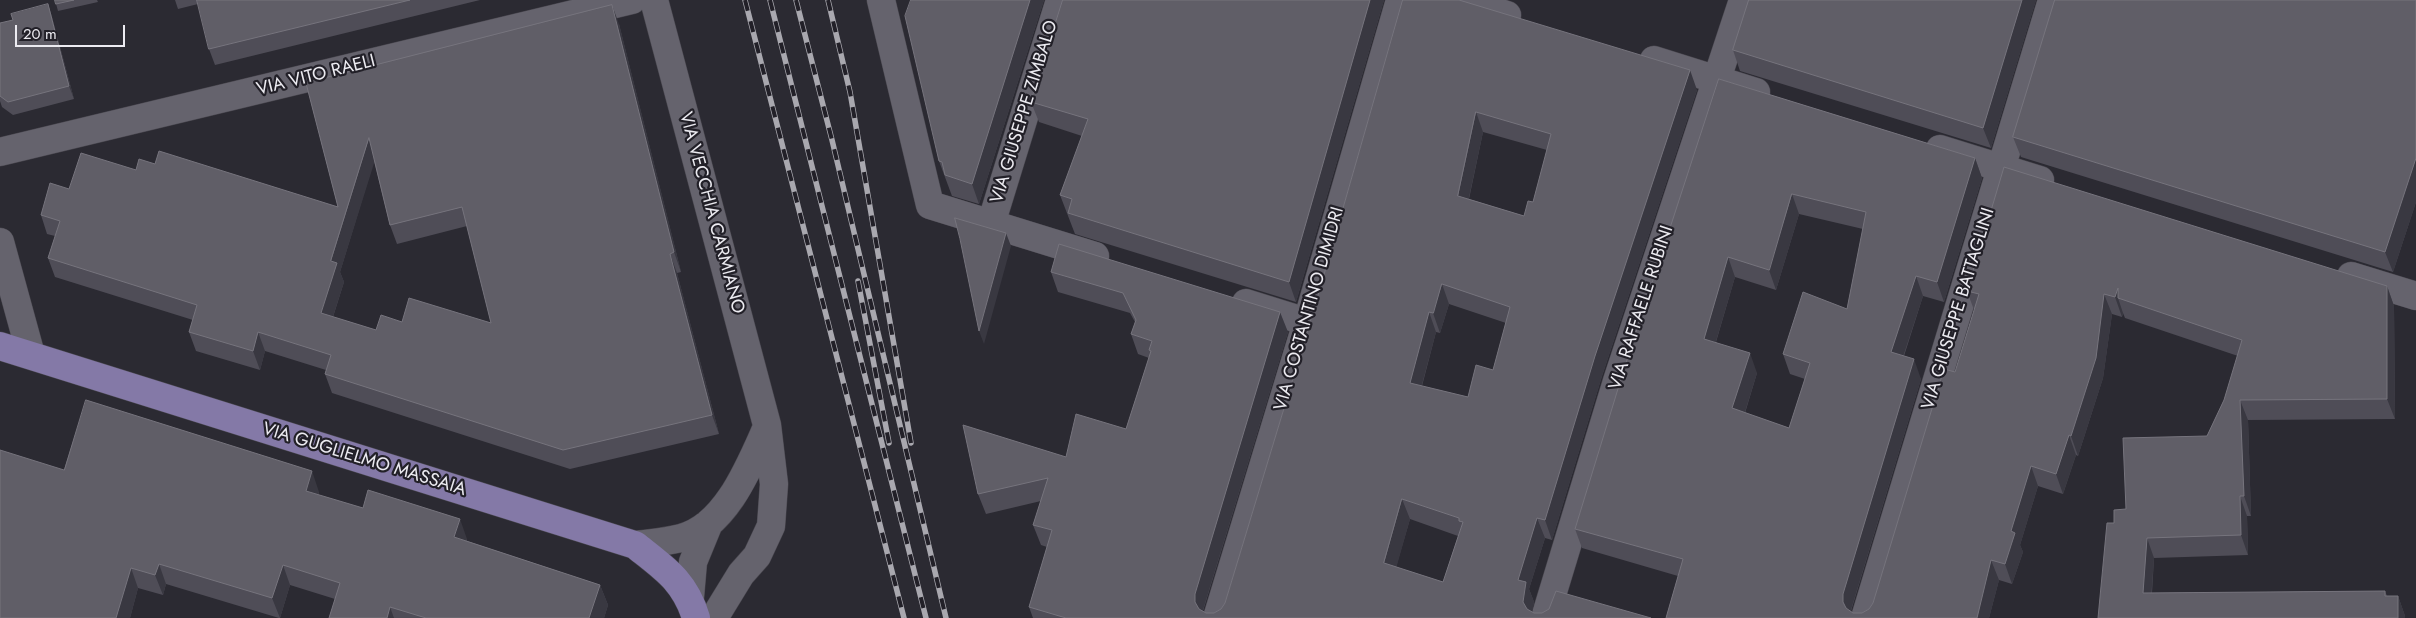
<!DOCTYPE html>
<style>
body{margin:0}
#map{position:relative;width:2416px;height:618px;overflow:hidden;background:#2b2a32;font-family:Jost,sans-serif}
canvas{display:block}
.scale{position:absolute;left:15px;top:25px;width:110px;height:22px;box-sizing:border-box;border:2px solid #ecebf1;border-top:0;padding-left:6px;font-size:15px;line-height:18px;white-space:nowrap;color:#ecebf1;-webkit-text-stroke:4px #222028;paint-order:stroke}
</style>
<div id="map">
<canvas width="2416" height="618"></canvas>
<div class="scale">20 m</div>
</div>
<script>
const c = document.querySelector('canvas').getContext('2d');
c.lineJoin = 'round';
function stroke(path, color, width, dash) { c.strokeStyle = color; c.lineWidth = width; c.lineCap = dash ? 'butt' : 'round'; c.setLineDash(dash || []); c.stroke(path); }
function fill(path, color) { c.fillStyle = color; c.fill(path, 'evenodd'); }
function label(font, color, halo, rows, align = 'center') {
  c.font = font + ' Jost,sans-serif'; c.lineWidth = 4.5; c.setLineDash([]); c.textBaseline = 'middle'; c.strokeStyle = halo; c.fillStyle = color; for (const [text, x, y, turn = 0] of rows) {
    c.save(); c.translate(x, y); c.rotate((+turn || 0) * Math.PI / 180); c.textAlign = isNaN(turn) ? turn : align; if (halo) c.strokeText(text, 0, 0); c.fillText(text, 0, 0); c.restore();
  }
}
const minor = new Path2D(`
 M 654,0 L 767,425 L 774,484 L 771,526 L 757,556 L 741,574 L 714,618
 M 881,0 L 930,205 L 1095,256
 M 1459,0 L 1507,15
 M 1654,60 L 1756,92
 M 1940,149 L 2040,180
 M 0,152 L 632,0
 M 991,224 L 1060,0
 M 0,242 L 31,355
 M 2351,276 L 2416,296
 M 1246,303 L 1307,322
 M 635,545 C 650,543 666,542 681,538 C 726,527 750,465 767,427
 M 690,597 L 693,562 L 709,523
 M 1217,618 L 1307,322 L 1400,0
 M 1545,618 L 1617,381 L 1743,0
 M 1865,618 L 2052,0`);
const major = new Path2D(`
 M 0,346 L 635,545 C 664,568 685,581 696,618`);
stroke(minor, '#48464e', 29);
stroke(major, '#48464e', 29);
stroke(minor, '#65636d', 28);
stroke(major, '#8479a7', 28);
const rail = new Path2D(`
 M 745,0 L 904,618
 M 770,0 L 926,618
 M 796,0 L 832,140 L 946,618
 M 828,0 L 850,92 L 911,443
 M 858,281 L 889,443`);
stroke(rail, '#a9a8af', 5.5);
stroke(rail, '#222028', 4, [11]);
fill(new Path2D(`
 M 55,0 L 97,0 L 98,2 L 58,11 Z
 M 175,0 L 480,0 L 215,65 L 209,49 L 198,4 L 178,9 Z
 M 911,0 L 1044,0 L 979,204 L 952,196 L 939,161 Z
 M 1063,0 L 1384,0 L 1296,302 L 1075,234 L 1060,195 L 1082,136 L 1039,122 L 1031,102 Z
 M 1403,0 L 1697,90 L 1602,376 L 1552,540 L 1545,538 L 1529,589 L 1534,602 L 1532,612 L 1534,613 L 1651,618 L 1033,618 L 1029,607 L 1047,547 L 1041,545 L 1033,525 L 1041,501 L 986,514 L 978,494 L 1066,457 L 1126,429 L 1149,358 L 1138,354 L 1131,334 L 1135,322 L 1130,313 L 1058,292 L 1051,272 L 1288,332 L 1203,611 L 1206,613 L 1214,613 L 1221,609 L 1225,603 L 1315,306 ZM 1483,132 L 1547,150 L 1533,202 L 1524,216 L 1469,199 ZM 1449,304 L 1506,323 L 1493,370 L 1468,397 L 1422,386 L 1436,332 L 1440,333 ZM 1410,519 L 1458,536 L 1443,582 L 1396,567 Z
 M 2036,0 L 1991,148 L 1740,71 L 1733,50 Z
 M 2416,0 L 2416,202 L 2393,272 L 2021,157 L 2013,137 Z
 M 48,4 L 52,17 L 74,99 L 13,115 L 2,107 L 0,101 L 0,23 L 13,20 Z
 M 619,24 L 681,272 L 677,273 L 719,434 L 570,469 L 332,393 L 325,374 L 326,370 L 265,351 L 260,370 L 196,351 L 189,332 L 193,320 L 55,277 L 48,258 L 55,236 L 47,234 L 41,215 L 69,189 L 155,164 L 338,207 L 306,83 ZM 374,161 L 390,225 L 397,244 L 467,226 L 491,323 L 402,322 L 376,330 L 333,317 L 344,282 L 340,272 Z
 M 1719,79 L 1975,158 L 1982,178 L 1944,302 L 1923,296 L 1904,356 L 1921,379 L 1851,611 L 1853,613 L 1862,613 L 1869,609 L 1873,603 L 1955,372 L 1974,310 L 1967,291 L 2387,286 L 2394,306 L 2395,419 L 2248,420 L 2251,516 L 2247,516 L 2248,555 L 2154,558 L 2152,593 L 2385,591 L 2387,596 L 2398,596 L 2405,616 L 2098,618 L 2114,523 L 2126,509 L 2207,436 L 2224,400 L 2238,356 L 2125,318 L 2123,313 L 2122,317 L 2112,314 L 2103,378 L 2078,456 L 2076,455 L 2063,494 L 2038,486 L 2020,545 L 2023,552 L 2012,584 L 1999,580 L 1989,618 L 1666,618 L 1678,576 L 1582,548 L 1575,529 ZM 1799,214 L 1863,229 L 1847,309 L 1783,354 L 1790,374 L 1805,379 L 1789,428 L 1745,413 L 1757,373 L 1716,342 L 1735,277 L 1776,290 Z
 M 64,470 L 319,492 L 318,495 L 467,539 L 467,541 L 600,585 L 608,605 L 604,618 L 329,618 L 335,599 L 290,585 L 280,618 L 279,618 L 166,584 L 163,595 L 138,588 L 130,618 L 0,618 Z`), '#4f4d57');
fill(new Path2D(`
 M 1030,0 L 1044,0 L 979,204 L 972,184 Z
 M 1370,0 L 1384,0 L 1296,302 L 1289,282 Z
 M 2022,0 L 2036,0 L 1991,148 L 1983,128 Z
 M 48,4 L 52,17 L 74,99 L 69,86 Z
 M 612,5 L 619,24 L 681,272 L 674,252 Z
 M 1690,70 L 1697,90 L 1602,376 L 1552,540 L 1545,520 L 1595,356 Z
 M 1476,112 L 1483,132 L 1465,216 L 1458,196 Z
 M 369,138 L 376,157 L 340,272 L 344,282 L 328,332 L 321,313 L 331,261 Z
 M 1975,158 L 1982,178 L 1944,302 L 1937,282 Z
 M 2416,158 L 2416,202 L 2393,272 L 2385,252 Z
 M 1792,194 L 1799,214 L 1776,290 L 1769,270 Z
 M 1006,233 L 1011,246 L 984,344 L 979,331 Z
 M 670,254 L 677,273 L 719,434 L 712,415 Z
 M 1728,257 L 1735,277 L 1711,358 L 1704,339 Z
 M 1916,276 L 1923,296 L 1898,372 L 1891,352 Z
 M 1442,284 L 1449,304 L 1440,333 L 1433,313 Z
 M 2387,286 L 2394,306 L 2395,419 L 2387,399 Z
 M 2118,288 L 2118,298 L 2123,313 L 2122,317 L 2115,297 Z
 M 2104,294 L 2112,314 L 2103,378 L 2078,456 L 2071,436 Z
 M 1280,312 L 1288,332 L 1202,613 L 1202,618 L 1195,602 L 1195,594 Z
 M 1429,312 L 1436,332 L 1417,403 L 1410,383 Z
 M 258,332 L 265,351 L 260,370 L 253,351 Z
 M 1750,353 L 1757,373 L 1740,428 L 1732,408 Z
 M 1914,359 L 1921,379 L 1850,613 L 1850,618 L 1843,602 L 1843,594 Z
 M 2240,400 L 2248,420 L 2251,516 L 2244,496 Z
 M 2069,435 L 2076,455 L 2063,494 L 2056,474 Z
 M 2031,466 L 2038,486 L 2020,545 L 2023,552 L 2012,584 L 2005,564 L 2011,531 Z
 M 312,471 L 319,492 L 313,511 L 306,491 Z
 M 2240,496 L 2247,516 L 2248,555 L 2241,535 Z
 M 1402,499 L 1410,519 L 1392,583 L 1384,563 Z
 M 1537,518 L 1545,538 L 1529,589 L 1534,602 L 1531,618 L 1523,602 L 1518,580 Z
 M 460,519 L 467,539 L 462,558 L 454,537 Z
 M 2147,538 L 2154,558 L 2150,613 L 2143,593 Z
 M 1991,560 L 1999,580 L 1989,618 L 1977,618 Z
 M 159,564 L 166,584 L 163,595 L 155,575 Z
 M 283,565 L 290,585 L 280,618 L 272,598 Z
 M 131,568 L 138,588 L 130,618 L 116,618 Z
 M 600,585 L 608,605 L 604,618 L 589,618 Z
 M 2398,596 L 2405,616 L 2405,618 L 2398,618 Z
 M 390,607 L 394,618 L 387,618 Z`), '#393841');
const building = new Path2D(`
 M 55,0 L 74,0 L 56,4 Z
 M 197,0 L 410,0 L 209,49 Z
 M 911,0 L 1030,0 L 972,184 L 945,175 L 942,162 L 939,161 L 905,16 Z
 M 1063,0 L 1370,0 L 1289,282 L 1068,213 L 1072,199 L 1060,195 L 1088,119 L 1031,102 Z
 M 1403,0 L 1459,0 L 1690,70 L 1595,356 L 1545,520 L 1537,518 L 1518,580 L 1526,582 L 1523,602 L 1527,609 L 1534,613 L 1542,613 L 1549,609 L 1556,591 L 1651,618 L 1066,618 L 1029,607 L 1052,530 L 1033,525 L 1048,478 L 978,494 L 963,425 L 1066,457 L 1076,414 L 1126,429 L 1151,351 L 1149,350 L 1152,341 L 1131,334 L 1136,320 L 1123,293 L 1051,272 L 1059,244 L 1280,312 L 1195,594 L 1195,602 L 1199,609 L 1206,613 L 1214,613 L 1221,609 L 1225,603 L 1315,306 ZM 1476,112 L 1551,134 L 1533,202 L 1528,201 L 1524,216 L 1458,196 ZM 1442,284 L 1510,307 L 1493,370 L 1476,365 L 1468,397 L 1410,383 L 1429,312 L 1433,313 ZM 1402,499 L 1459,518 L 1459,521 L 1463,522 L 1443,582 L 1384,563 Z
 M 1749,0 L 2022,0 L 1983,128 L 1733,50 Z
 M 2055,0 L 2416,0 L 2416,158 L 2385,252 L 2013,137 Z
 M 48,4 L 69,86 L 8,102 L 0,96 L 0,23 L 13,20 L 11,14 Z
 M 612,5 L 674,252 L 670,254 L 712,415 L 563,450 L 325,374 L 331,355 L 258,332 L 253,351 L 189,332 L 197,305 L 48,258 L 60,221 L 41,215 L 50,183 L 69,189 L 81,153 L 136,170 L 139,159 L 155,164 L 159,151 L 338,207 L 306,83 ZM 369,138 L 390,225 L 462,207 L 491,323 L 409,298 L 402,322 L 381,315 L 376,330 L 321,313 L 337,263 L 331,261 Z
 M 1719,79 L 1975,158 L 1937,282 L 1916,276 L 1891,352 L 1914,359 L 1843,594 L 1843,602 L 1846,608 L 1853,613 L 1862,613 L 1869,609 L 1873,603 L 1944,369 L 1955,372 L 1979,294 L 1967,291 L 2004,167 L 2387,286 L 2387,399 L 2240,400 L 2244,496 L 2240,496 L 2241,535 L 2147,538 L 2143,593 L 2385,591 L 2385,596 L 2398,596 L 2398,618 L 2098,618 L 2107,523 L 2114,523 L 2114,510 L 2126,509 L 2123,438 L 2207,436 L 2224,400 L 2242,340 L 2118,298 L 2118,288 L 2115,297 L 2104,294 L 2096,358 L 2071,436 L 2069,435 L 2056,474 L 2031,466 L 2011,531 L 2015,533 L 2005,564 L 1991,560 L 1977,618 L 1666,618 L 1683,559 L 1575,529 L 1625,366 ZM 1792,194 L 1866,212 L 1847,309 L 1803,292 L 1783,354 L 1810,363 L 1789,428 L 1732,408 L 1750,353 L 1704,339 L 1728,257 L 1769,270 Z
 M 955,218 L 1006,233 L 979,331 L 960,239 Z
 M 86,400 L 312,471 L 306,491 L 363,508 L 368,490 L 460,519 L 454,537 L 600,585 L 589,618 L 426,618 L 390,607 L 387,618 L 329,618 L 340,583 L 283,565 L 272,598 L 159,564 L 155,575 L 131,568 L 116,618 L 0,618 L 0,450 L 64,470 Z`);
fill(building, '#605e67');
stroke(building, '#76747d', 1);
label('18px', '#ecebf1', '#222028', [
 ["VIA VITO RAELI",316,76,-14],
 ["VIA GIUSEPPE ZIMBALO",1025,112,-73],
 ["VIA VECCHIA CARMIANO",711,213,75],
 ["VIA RAFFAELE RUBINI",1642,308,-72],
 ["VIA COSTANTINO DIMIDRI",1310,309,-74],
 ["VIA GIUSEPPE BATTAGLINI",1959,309,-73],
 ["VIA GUGLIELMO MASSAIA",364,460,17]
]);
</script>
